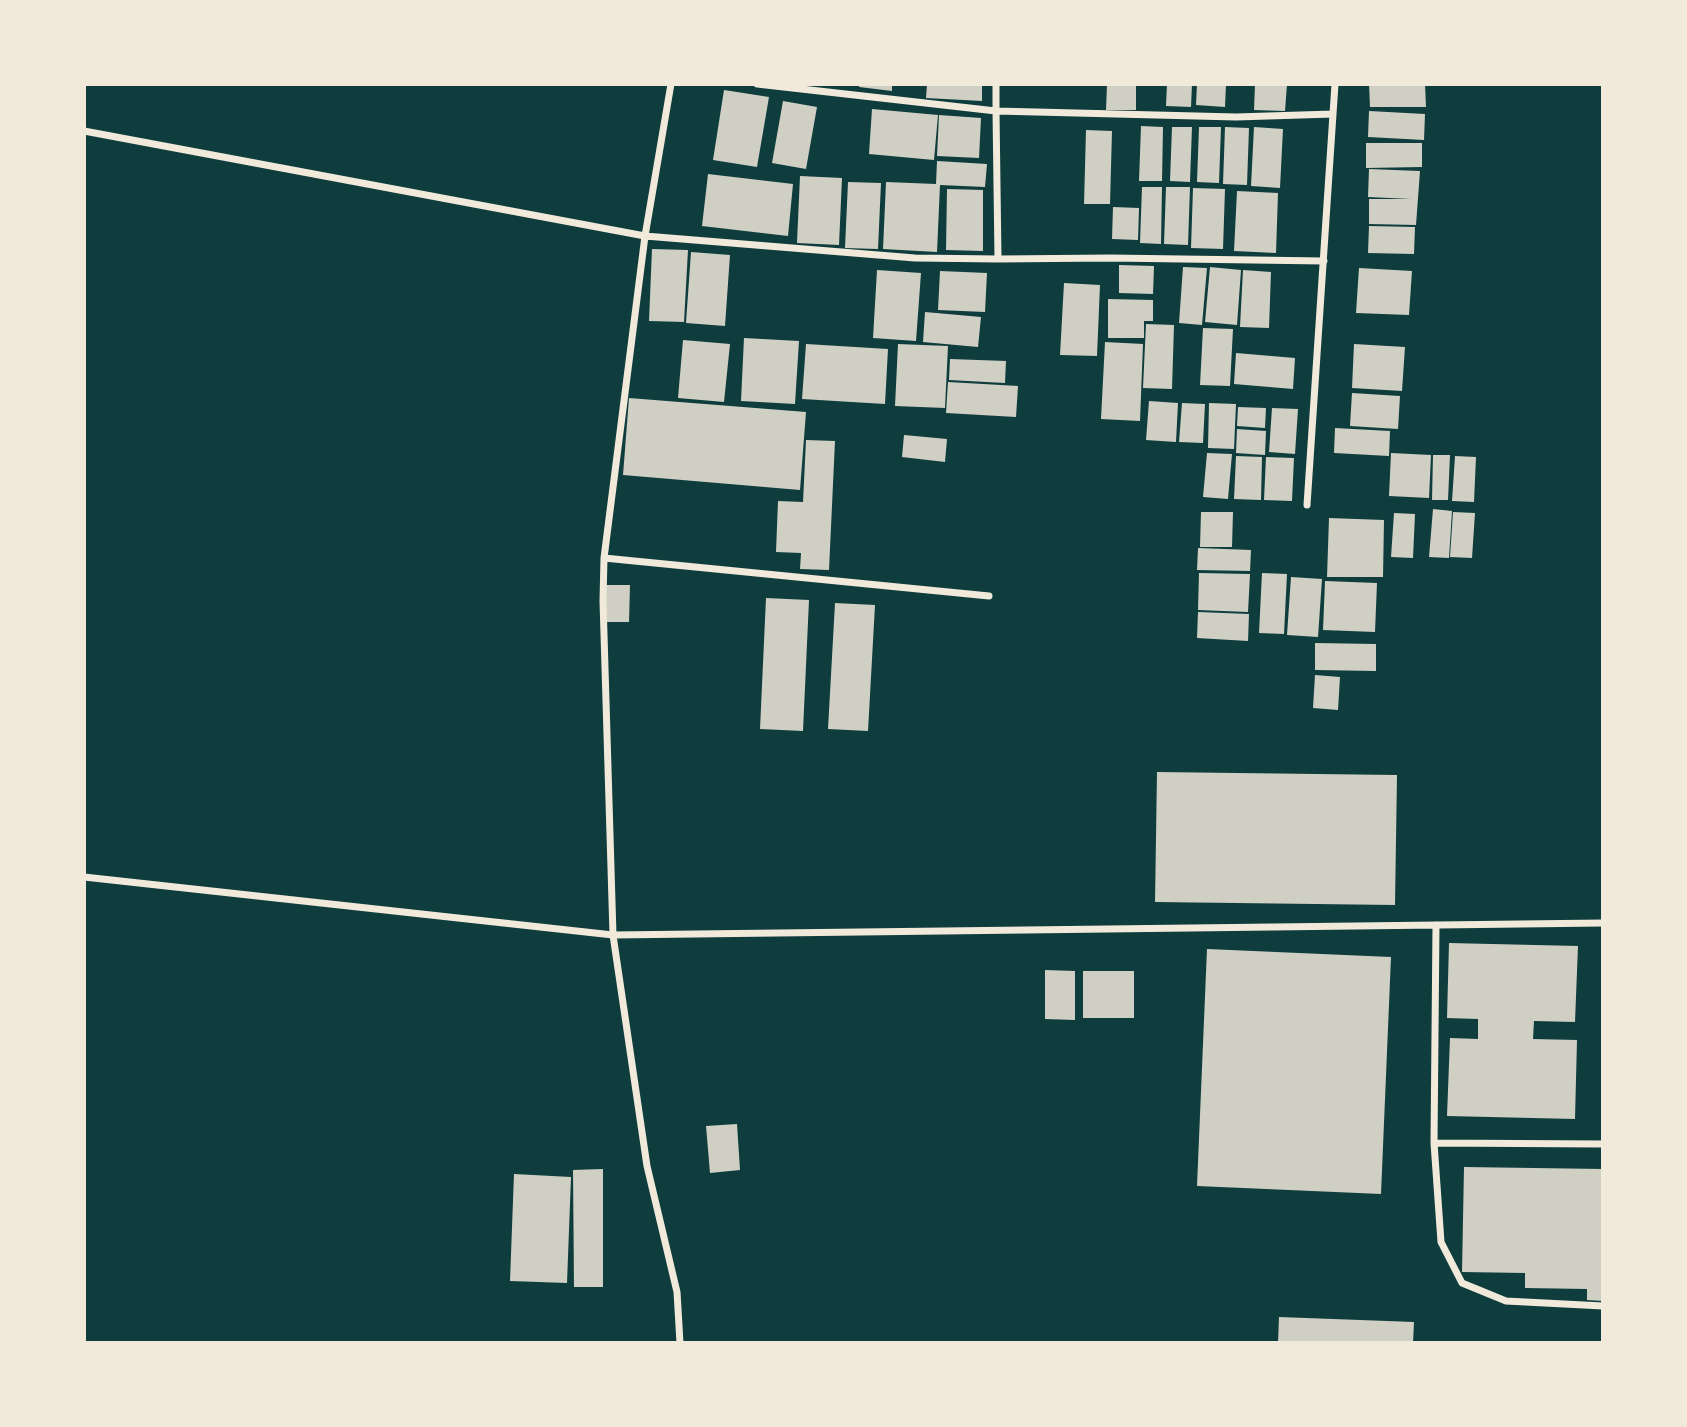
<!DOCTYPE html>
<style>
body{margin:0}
#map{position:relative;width:1687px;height:1427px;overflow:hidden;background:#0f3d3e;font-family:Mulish,sans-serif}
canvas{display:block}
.frame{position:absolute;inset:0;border:86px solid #f1e9da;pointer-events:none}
</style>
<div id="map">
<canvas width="1687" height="1427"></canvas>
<div class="frame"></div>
</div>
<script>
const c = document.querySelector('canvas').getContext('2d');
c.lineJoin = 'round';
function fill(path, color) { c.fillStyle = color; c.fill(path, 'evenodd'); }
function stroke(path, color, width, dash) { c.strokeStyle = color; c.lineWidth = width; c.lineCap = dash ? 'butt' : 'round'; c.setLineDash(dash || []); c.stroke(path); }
fill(new Path2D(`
 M 860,84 L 892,84 L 892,91 L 859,87 Z
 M 927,84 L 982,84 L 982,101 L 926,98 Z
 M 1107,84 L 1136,84 L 1136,110 L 1106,110 Z
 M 1167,84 L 1192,84 L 1191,107 L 1166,106 Z
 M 1197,84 L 1226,84 L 1225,107 L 1196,105 Z
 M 1255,84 L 1287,84 L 1285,111 L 1254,110 Z
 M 1369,84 L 1425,84 L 1426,107 L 1370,107 Z
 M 724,90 L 769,97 L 757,167 L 713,160 Z
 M 783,101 L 817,107 L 806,169 L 772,163 Z
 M 872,109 L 938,115 L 934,160 L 869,154 Z
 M 1369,111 L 1425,114 L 1424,140 L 1368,137 Z
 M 939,115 L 981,118 L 979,158 L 937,156 Z
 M 1141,126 L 1163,127 L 1162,181 L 1139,181 Z
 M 1172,127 L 1192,127 L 1190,182 L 1170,181 Z
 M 1199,127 L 1221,127 L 1219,183 L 1197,182 Z
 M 1225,127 L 1249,128 L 1247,185 L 1223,184 Z
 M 1254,127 L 1283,129 L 1280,188 L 1251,186 Z
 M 1086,130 L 1112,131 L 1110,204 L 1084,204 Z
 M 1366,143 L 1422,143 L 1422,167 L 1366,168 Z
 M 937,161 L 987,164 L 985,187 L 940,185 L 937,252 L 883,249 L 886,182 L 936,184 Z
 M 1369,169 L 1420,171 L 1416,225 L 1369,224 L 1369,199 L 1411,199 L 1368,197 Z
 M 708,174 L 793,184 L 788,236 L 702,226 Z
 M 800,176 L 842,178 L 839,245 L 797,243 Z
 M 848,182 L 881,183 L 878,249 L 845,248 Z
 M 1142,187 L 1162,187 L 1161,244 L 1140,243 Z
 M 1166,187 L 1190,187 L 1188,245 L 1164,244 Z
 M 1193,188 L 1225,189 L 1223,249 L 1191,248 Z
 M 947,189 L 983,190 L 983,251 L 946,250 Z
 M 1237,191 L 1278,193 L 1276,253 L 1234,251 Z
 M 1113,207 L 1139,208 L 1138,240 L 1112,239 Z
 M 1369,226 L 1415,227 L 1414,254 L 1368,253 Z
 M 652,249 L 688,250 L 684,322 L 649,321 Z
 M 691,252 L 730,255 L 725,326 L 686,323 Z
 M 1119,265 L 1154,266 L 1153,294 L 1119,293 Z
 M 1183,267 L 1207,268 L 1202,325 L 1179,323 Z
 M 1210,267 L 1241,270 L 1237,325 L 1205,322 Z
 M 1359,268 L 1412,271 L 1409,315 L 1356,313 Z
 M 877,270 L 921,273 L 916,341 L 873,338 Z
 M 1243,270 L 1271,272 L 1269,328 L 1240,327 Z
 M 940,271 L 987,273 L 985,312 L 938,310 Z
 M 1064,283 L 1100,285 L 1097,356 L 1060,355 Z
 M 1108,299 L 1153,300 L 1153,321 L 1144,321 L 1144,338 L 1108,338 Z
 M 925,312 L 981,317 L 978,347 L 923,342 Z
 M 1146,324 L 1174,325 L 1172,389 L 1143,388 Z
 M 1203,328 L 1233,329 L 1230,386 L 1200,385 Z
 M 744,338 L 799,341 L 795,404 L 741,401 Z
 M 683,340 L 730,344 L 724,402 L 678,398 Z
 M 1105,342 L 1143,344 L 1140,421 L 1101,419 Z
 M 806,344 L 888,349 L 885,404 L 802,399 Z
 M 898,344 L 948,346 L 945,408 L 895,406 Z
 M 1354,344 L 1405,347 L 1402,391 L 1352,388 Z
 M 1236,353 L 1295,358 L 1293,389 L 1234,384 Z
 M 950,359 L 1006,361 L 1005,383 L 949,380 Z
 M 948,382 L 1018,386 L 1016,417 L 946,413 Z
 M 1352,393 L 1400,396 L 1398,429 L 1350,426 Z
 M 629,398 L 806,412 L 800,490 L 623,475 Z
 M 1149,401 L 1178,403 L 1176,442 L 1146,440 Z
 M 1182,403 L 1205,404 L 1203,443 L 1179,442 Z
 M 1209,403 L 1236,404 L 1234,449 L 1208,448 Z
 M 1238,407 L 1266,408 L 1265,428 L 1237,426 Z
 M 1272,408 L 1298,409 L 1295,454 L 1269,452 Z
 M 1335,428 L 1390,431 L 1389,456 L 1334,453 Z
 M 1237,429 L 1266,431 L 1265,455 L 1236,453 Z
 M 904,435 L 947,439 L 945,462 L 902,457 Z
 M 806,440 L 835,441 L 829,570 L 800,569 L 801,553 L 776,552 L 778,501 L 803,502 Z
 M 1207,453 L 1232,454 L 1228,499 L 1203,497 Z
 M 1391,453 L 1431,455 L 1429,498 L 1389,496 Z
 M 1433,455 L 1450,455 L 1448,500 L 1432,500 Z
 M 1236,456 L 1262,457 L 1261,500 L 1234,499 Z
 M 1455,456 L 1476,457 L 1474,502 L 1452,501 Z
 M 1266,457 L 1294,458 L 1292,501 L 1264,500 Z
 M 1433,509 L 1452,511 L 1449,558 L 1429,557 Z
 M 1201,512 L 1233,512 L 1232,547 L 1200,547 Z
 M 1453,512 L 1475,513 L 1472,558 L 1450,557 Z
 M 1394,513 L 1415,514 L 1413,558 L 1391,557 Z
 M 1329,518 L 1384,520 L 1383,577 L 1327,577 Z
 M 1198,548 L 1251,550 L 1250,571 L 1197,570 Z
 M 1199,573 L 1250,574 L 1248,612 L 1198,610 Z
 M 1262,573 L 1287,574 L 1284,634 L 1259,633 Z
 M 1291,577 L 1322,579 L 1318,637 L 1287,635 Z
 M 1325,581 L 1377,583 L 1375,632 L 1323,630 Z
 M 606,585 L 630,585 L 629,622 L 605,622 Z
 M 766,598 L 809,600 L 803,731 L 760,729 Z
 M 835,603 L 875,605 L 868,731 L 828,729 Z
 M 1198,612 L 1249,614 L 1248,641 L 1197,638 Z
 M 1315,643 L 1376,644 L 1376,671 L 1315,670 Z
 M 1315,675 L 1340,677 L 1338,710 L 1313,708 Z
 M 1157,772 L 1397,775 L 1395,905 L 1155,902 Z
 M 1449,943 L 1578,946 L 1575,1022 L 1534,1021 L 1533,1039 L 1577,1040 L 1575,1119 L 1447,1116 L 1450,1038 L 1478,1039 L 1478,1019 L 1447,1018 Z
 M 1207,949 L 1391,957 L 1381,1194 L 1197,1186 Z
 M 1045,970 L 1075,971 L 1075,1020 L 1045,1019 Z
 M 1083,971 L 1134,971 L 1134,1018 L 1083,1018 Z
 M 737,1124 L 740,1170 L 710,1173 L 706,1126 Z
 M 1464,1167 L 1603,1169 L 1603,1301 L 1587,1300 L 1587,1289 L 1525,1288 L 1525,1273 L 1462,1272 Z
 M 603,1169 L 603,1287 L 574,1287 L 573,1170 Z
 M 514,1174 L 571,1177 L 567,1283 L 510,1281 Z
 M 1279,1317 L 1414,1322 L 1413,1343 L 1278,1343 Z`), '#cfcfc3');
stroke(new Path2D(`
 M 671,84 L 645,236 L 604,558 L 603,601 L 613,935 L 647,1166 L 677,1292 L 680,1343
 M 757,84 L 996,111 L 996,84
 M 84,131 L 645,236 L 915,258 L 998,259 L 996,111 L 1236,117 L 1333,114
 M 998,259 L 1111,258 L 1324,261
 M 1307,505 L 1335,84
 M 604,558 L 989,596
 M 84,877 L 613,935 L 1603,923
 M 1436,925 L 1434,1143 L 1441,1242 L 1462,1283 L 1506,1301 L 1603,1306
 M 1434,1143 L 1603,1144`), '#f1e9da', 7);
</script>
